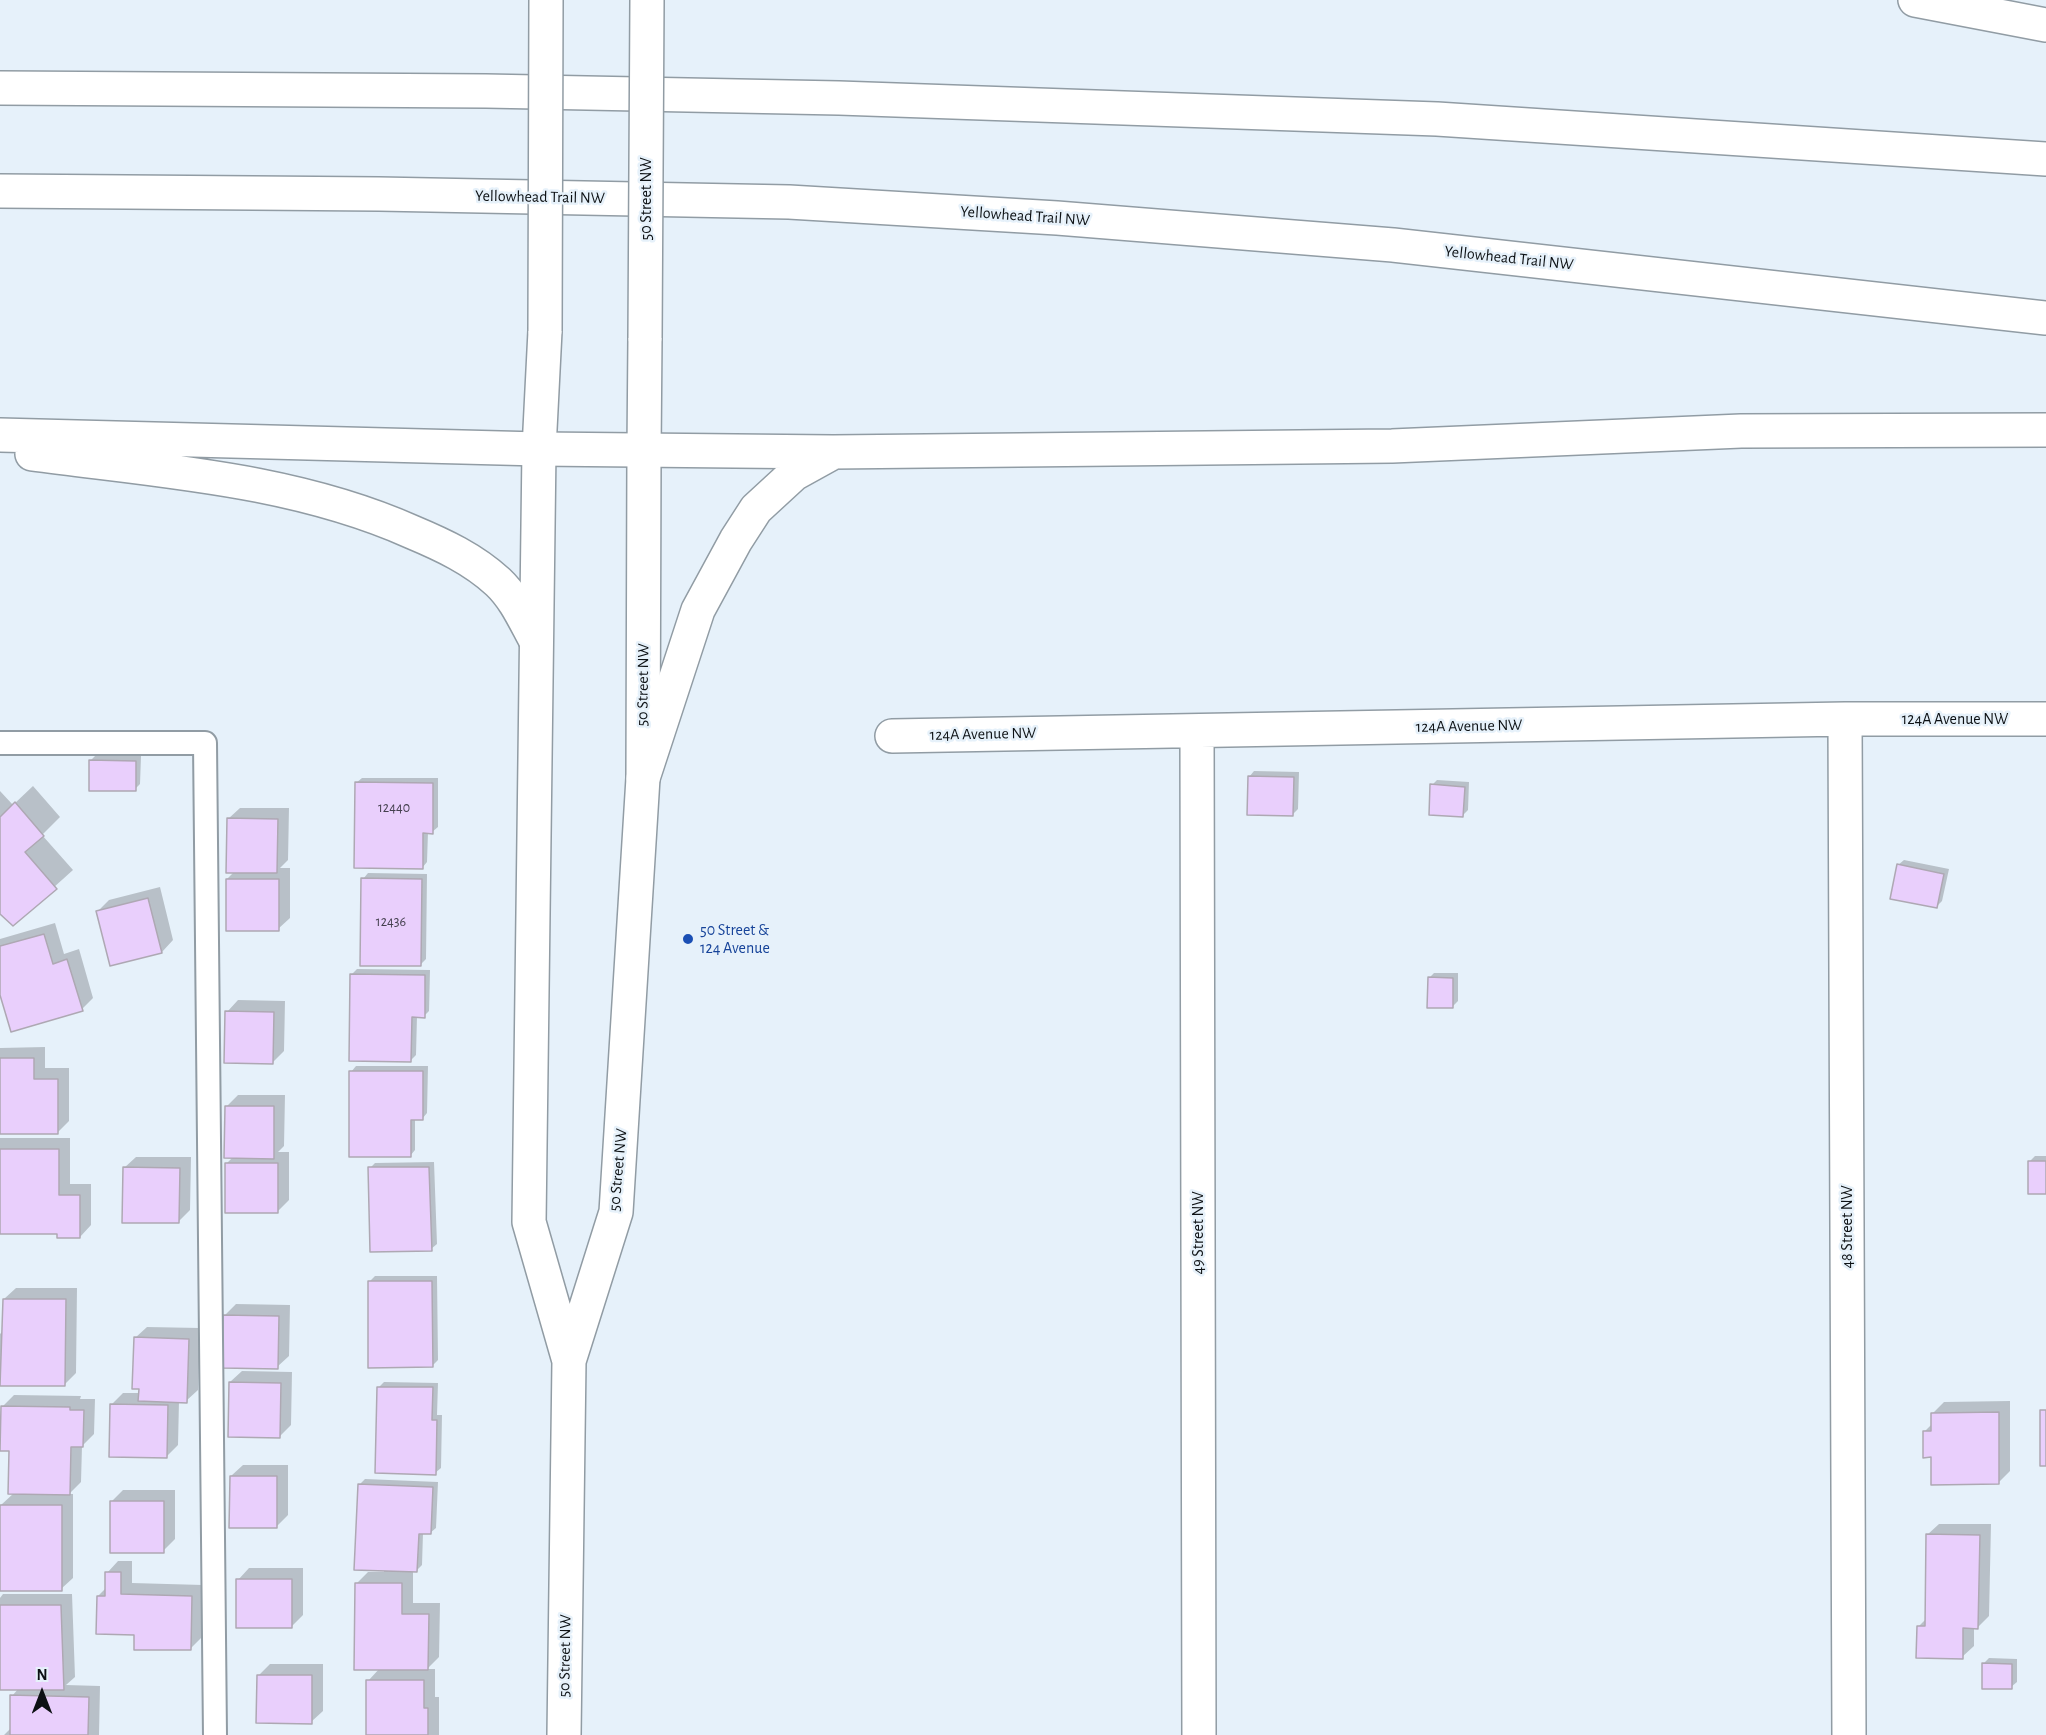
<!DOCTYPE html>
<style>
body{margin:0}
#map{position:relative;width:2046px;height:1735px;overflow:hidden;background:#e6f1fa;font-family:"Alegreya Sans",sans-serif}
canvas{display:block}
.north{position:absolute;left:12px;top:1663px;width:60px;height:60px;-webkit-text-stroke:4px #e6f1fa;paint-order:stroke;rotate:0deg;font-size:16px;font-weight:700;line-height:24px;text-align:center;color:#0d1114}
.north::after{content:'';display:block;margin:auto;width:21px;height:27px;background:#0d1114;clip-path:polygon(50% 0,100% 100%,50% 72%,0 100%)}
</style>
<div id="map">
<canvas width="2046" height="1735"></canvas>
<div class="north">N</div>
</div>
<script>
const c = document.querySelector('canvas').getContext('2d');
c.lineJoin = 'round';
function fill(path, color) { c.fillStyle = color; c.fill(path, 'evenodd'); }
function stroke(path, color, width, dash) { c.strokeStyle = color; c.lineWidth = width; c.lineCap = dash ? 'butt' : 'round'; c.setLineDash(dash || []); c.stroke(path); }
function label(font, color, halo, rows, align = 'center') {
  c.font = font + ' "Alegreya Sans",sans-serif'; c.lineWidth = 5; c.setLineDash([]); c.textBaseline = 'middle'; c.strokeStyle = halo; c.fillStyle = color; for (const [text, x, y, turn = 0] of rows) {
    c.save(); c.translate(x, y); c.rotate((+turn || 0) * Math.PI / 180); c.textAlign = isNaN(turn) ? turn : align; if (halo) c.strokeText(text, 0, 0); c.fillText(text, 0, 0); c.restore();
  }
}
fill(new Path2D(`
 M 96,755 L 141,756 L 140,784 L 135,789 L 90,761 Z
 M 1254,771 L 1299,772 L 1298,809 L 1293,814 L 1249,777 Z
 M 362,778 L 438,778 L 438,827 L 432,832 L 428,832 L 427,862 L 422,868 L 356,783 Z
 M 1437,780 L 1469,782 L 1468,810 L 1462,816 L 1432,785 Z
 M 33,786 L 60,817 L 42,835 L 73,870 L 13,924 L 0,912 L 0,791 L 13,805 Z
 M 240,808 L 289,808 L 288,860 L 280,868 L 290,868 L 290,918 L 278,929 L 227,879 L 235,871 L 228,819 Z
 M 1904,860 L 1949,869 L 1942,901 L 1937,906 L 1898,865 Z
 M 368,873 L 427,874 L 426,959 L 420,965 L 363,879 Z
 M 160,887 L 173,940 L 162,952 L 98,911 L 109,900 Z
 M 55,923 L 64,954 L 79,949 L 93,998 L 82,1009 L 0,990 L 0,939 Z
 M 357,969 L 430,970 L 429,1011 L 424,1016 L 417,1016 L 416,1055 L 411,1060 L 351,975 Z
 M 1434,973 L 1458,973 L 1458,1001 L 1453,1006 L 1429,978 Z
 M 238,1000 L 285,1001 L 284,1051 L 272,1063 L 227,1012 Z
 M 45,1047 L 45,1068 L 69,1068 L 69,1121 L 57,1133 L 0,1133 L 0,1048 Z
 M 356,1066 L 428,1066 L 427,1113 L 422,1119 L 415,1119 L 415,1150 L 410,1156 L 351,1072 Z
 M 238,1095 L 285,1095 L 284,1146 L 278,1152 L 289,1152 L 289,1200 L 277,1212 L 226,1164 L 233,1157 L 226,1107 Z
 M 0,1138 L 70,1138 L 70,1184 L 91,1184 L 91,1225 L 80,1237 L 58,1233 L 0,1233 Z
 M 2035,1156 L 2046,1156 L 2046,1192 L 2030,1161 Z
 M 136,1157 L 191,1157 L 190,1210 L 179,1221 L 124,1168 Z
 M 434,1162 L 437,1244 L 431,1249 L 370,1168 L 375,1163 Z
 M 375,1276 L 437,1276 L 438,1360 L 432,1366 L 369,1282 Z
 M 16,1288 L 77,1288 L 76,1373 L 65,1384 L 0,1384 L 0,1334 L 4,1330 L 4,1299 Z
 M 236,1304 L 290,1305 L 289,1356 L 277,1367 L 224,1316 Z
 M 147,1327 L 200,1328 L 198,1390 L 186,1401 L 179,1401 L 178,1445 L 166,1457 L 111,1405 L 123,1393 L 140,1393 L 135,1338 Z
 M 242,1371 L 292,1372 L 291,1425 L 279,1437 L 230,1382 Z
 M 384,1382 L 438,1383 L 437,1415 L 442,1415 L 441,1468 L 435,1473 L 379,1387 Z
 M 14,1395 L 81,1396 L 80,1399 L 95,1399 L 94,1434 L 82,1446 L 81,1482 L 69,1494 L 73,1494 L 73,1578 L 61,1589 L 1,1505 L 14,1493 L 10,1450 L 2,1407 Z
 M 2010,1401 L 2010,1471 L 1999,1482 L 1932,1456 L 1924,1432 L 1933,1423 L 1932,1414 L 1944,1402 Z
 M 243,1465 L 288,1465 L 288,1515 L 276,1527 L 231,1476 Z
 M 365,1479 L 438,1482 L 436,1528 L 430,1533 L 423,1533 L 422,1565 L 417,1570 L 413,1570 L 413,1603 L 440,1603 L 439,1657 L 427,1669 L 435,1669 L 435,1697 L 439,1697 L 439,1735 L 368,1735 L 368,1681 L 380,1668 L 356,1584 L 368,1572 L 384,1572 L 384,1569 L 360,1484 Z
 M 123,1490 L 175,1490 L 175,1539 L 163,1551 L 111,1502 Z
 M 1939,1524 L 1991,1524 L 1989,1616 L 1978,1627 L 1974,1627 L 1974,1646 L 1962,1657 L 1918,1627 L 1926,1619 L 1927,1535 Z
 M 118,1561 L 132,1561 L 132,1583 L 203,1585 L 202,1637 L 190,1649 L 136,1634 L 98,1596 L 106,1588 L 107,1573 Z
 M 249,1568 L 303,1568 L 303,1615 L 291,1627 L 238,1580 Z
 M 3,1594 L 72,1594 L 75,1677 L 66,1685 L 100,1686 L 99,1735 L 4,1735 L 11,1728 L 12,1696 L 19,1688 L 0,1688 L 0,1598 Z
 M 1989,1658 L 2017,1659 L 2017,1682 L 2011,1687 L 1984,1663 Z
 M 270,1664 L 323,1664 L 323,1711 L 311,1722 L 258,1676 Z`), '#0003');
const building = new Path2D(`
 M 89,760 L 136,761 L 136,791 L 89,791 Z
 M 1248,776 L 1294,777 L 1293,816 L 1247,815 Z
 M 355,782 L 433,783 L 433,834 L 423,833 L 423,869 L 354,868 Z
 M 1430,784 L 1465,787 L 1463,817 L 1429,815 Z
 M 15,802 L 44,836 L 25,852 L 57,889 L 13,926 L 0,914 L 0,817 Z
 M 227,818 L 278,819 L 277,873 L 226,873 Z
 M 1897,864 L 1944,874 L 1937,908 L 1890,899 Z
 M 361,878 L 422,879 L 421,966 L 360,966 Z
 M 226,879 L 279,879 L 279,931 L 226,931 Z
 M 148,898 L 162,953 L 110,966 L 96,911 Z
 M 44,934 L 53,964 L 67,959 L 83,1011 L 11,1032 L 0,995 L 0,946 Z
 M 350,974 L 425,975 L 425,1018 L 412,1017 L 411,1062 L 349,1061 Z
 M 1428,977 L 1453,978 L 1453,1008 L 1427,1008 Z
 M 225,1011 L 274,1012 L 273,1064 L 224,1063 Z
 M 0,1058 L 34,1058 L 34,1079 L 58,1079 L 58,1134 L 0,1134 Z
 M 349,1071 L 423,1071 L 423,1120 L 411,1120 L 411,1157 L 349,1157 Z
 M 225,1106 L 274,1106 L 274,1159 L 224,1158 Z
 M 0,1149 L 59,1149 L 59,1195 L 80,1195 L 80,1238 L 57,1238 L 57,1234 L 0,1234 Z
 M 2028,1161 L 2046,1161 L 2046,1194 L 2028,1194 Z
 M 225,1163 L 278,1163 L 278,1213 L 225,1213 Z
 M 123,1167 L 180,1168 L 179,1223 L 122,1223 Z
 M 368,1167 L 429,1167 L 432,1251 L 370,1252 Z
 M 368,1281 L 432,1281 L 433,1367 L 368,1368 Z
 M 3,1299 L 66,1299 L 65,1386 L 0,1386 Z
 M 223,1315 L 279,1316 L 278,1369 L 222,1368 Z
 M 134,1337 L 189,1339 L 187,1403 L 138,1401 L 139,1389 L 132,1389 Z
 M 229,1382 L 281,1383 L 280,1438 L 228,1437 Z
 M 377,1387 L 433,1387 L 432,1420 L 437,1420 L 436,1475 L 375,1473 Z
 M 110,1404 L 168,1405 L 167,1458 L 109,1457 Z
 M 1,1406 L 70,1407 L 70,1410 L 84,1410 L 83,1447 L 71,1447 L 70,1495 L 8,1494 L 9,1451 L 0,1451 Z
 M 2040,1410 L 2046,1410 L 2046,1466 L 2040,1466 Z
 M 1999,1412 L 1999,1484 L 1931,1485 L 1931,1457 L 1923,1458 L 1923,1431 L 1931,1431 L 1931,1413 Z
 M 230,1476 L 277,1476 L 277,1528 L 229,1528 Z
 M 358,1484 L 433,1487 L 431,1534 L 419,1534 L 417,1572 L 354,1570 Z
 M 110,1501 L 164,1501 L 164,1553 L 110,1553 Z
 M 0,1505 L 62,1505 L 62,1591 L 0,1591 Z
 M 1926,1534 L 1980,1535 L 1978,1629 L 1963,1628 L 1963,1659 L 1916,1658 L 1917,1626 L 1925,1626 Z
 M 105,1572 L 121,1572 L 121,1594 L 192,1596 L 191,1650 L 134,1650 L 134,1635 L 96,1634 L 97,1596 L 105,1596 Z
 M 236,1579 L 292,1579 L 292,1628 L 236,1628 Z
 M 355,1583 L 402,1583 L 402,1614 L 429,1614 L 428,1670 L 354,1670 Z
 M 0,1605 L 61,1605 L 64,1690 L 0,1690 Z
 M 1982,1663 L 2012,1664 L 2012,1689 L 1982,1689 Z
 M 257,1675 L 312,1675 L 312,1724 L 256,1723 Z
 M 366,1680 L 424,1680 L 424,1708 L 428,1708 L 428,1735 L 366,1735 Z
 M 10,1695 L 89,1697 L 88,1735 L 10,1735 Z`);
fill(building, '#e9cffc');
stroke(building, '#aea8b3', 1.5);
const service = new Path2D(`
 M 0,743 L 205,743 L 215,1735`);
const minor = new Path2D(`
 M 1845,719 L 1849,1735
 M 1197,731 L 1199,1735
 M 892,736 L 1845,719 L 2046,719`);
const secondary = new Path2D(`
 M 539,449 L 529,1222 L 569,1361 L 564,1735
 M 569,1361 L 616,1212 L 643,778 L 644,451`);
const primary = new Path2D(`
 M 539,449 L 545,331
 M 644,451 L 645,338`);
const motorway = new Path2D(`
 M 1915,0 L 2046,25
 M 0,88 L 486,91 L 839,98 L 1437,119 L 2046,159
 M 0,191 L 379,194 L 789,202 L 1057,218 L 1393,245 L 2046,318
 M 0,435 L 539,449 L 833,452 L 1392,446 L 1741,431 L 2046,430
 M 32,454 C 160,471 293,479 412,532 C 443,545 473,559 498,582 C 515,598 524,619 535,639
 M 643,778 L 698,610 L 736,540 L 756,509 L 794,474 L 832,453`);
stroke(service, '#919ca4', 26);
stroke(minor, '#919ca4', 36);
stroke(secondary, '#919ca4', 36);
stroke(primary, '#919ca4', 36);
stroke(motorway, '#919ca4', 36);
stroke(service, '#fff', 22);
stroke(minor, '#fff', 33);
stroke(secondary, '#fff', 33);
stroke(primary, '#fff', 33);
stroke(motorway, '#fff', 33);
const primaryBridge = new Path2D(`
 M 545,331 L 546,0
 M 645,338 L 647,0`);
stroke(primaryBridge, '#919ca4', 36, []);
stroke(primaryBridge, '#fff', 33);
for (const [x, y, r, color] of [
 [688,939,6,"#1a4fb4"]
]) { const dot = new Path2D(); dot.arc(x, y, r, 0, 2 * Math.PI); c.fillStyle = color; c.fill(dot); stroke(dot, '#e6f1fa', 2); }
label('14px', '#44404e', null, [
 ["12440",394,808],
 ["12436",391,922]
]);
label('16px', '#0d1114', '#e6f1fa', [
 ["Yellowhead Trail NW",540,197,1],
 ["50 Street NW",646,199,-90],
 ["Yellowhead Trail NW",1025,216,4],
 ["Yellowhead Trail NW",1509,258,6],
 ["50 Street NW",643,685,-89],
 ["124A Avenue NW",1955,719],
 ["124A Avenue NW",1469,726,-1],
 ["124A Avenue NW",983,734,-1],
 ["50 Street NW",618,1170,-85],
 ["48 Street NW",1847,1227,-90],
 ["49 Street NW",1198,1233,-90],
 ["50 Street NW",565,1656,-89]
]);
label('16px', '#164399', '#e6f1fa', [
 ["50 Street &",700,930],
 ["124 Avenue",700,948]
], 'left');
</script>
